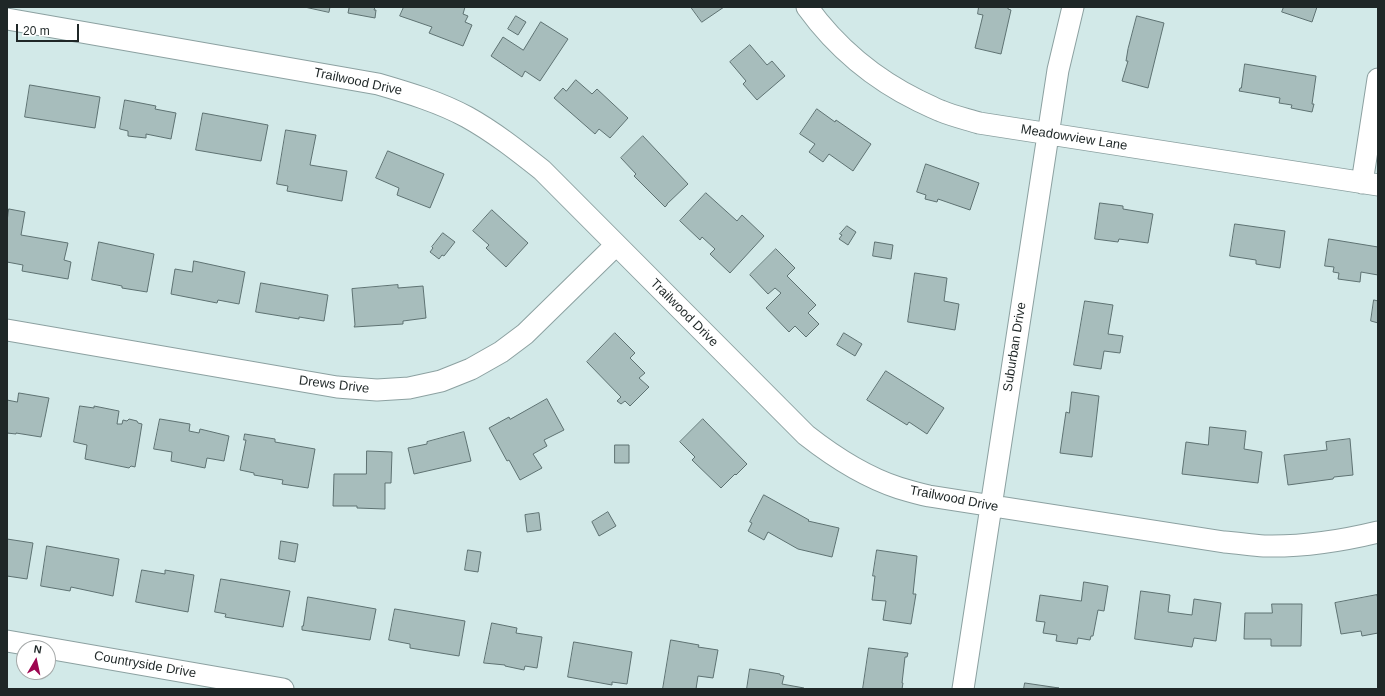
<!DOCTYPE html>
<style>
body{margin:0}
#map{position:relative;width:1385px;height:696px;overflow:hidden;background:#d2e9e8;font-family:Helvetica,sans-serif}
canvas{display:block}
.frame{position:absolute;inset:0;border:8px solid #1f2727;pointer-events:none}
.north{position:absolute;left:16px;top:640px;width:40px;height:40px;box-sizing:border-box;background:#fff;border:1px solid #a5a9a9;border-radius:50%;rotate:9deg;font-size:11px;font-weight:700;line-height:16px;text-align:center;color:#1f2727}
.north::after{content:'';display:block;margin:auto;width:14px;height:18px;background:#9d0550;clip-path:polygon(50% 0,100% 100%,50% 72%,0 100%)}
.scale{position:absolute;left:16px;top:24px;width:63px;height:18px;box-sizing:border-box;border:2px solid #1f2727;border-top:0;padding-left:5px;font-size:12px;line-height:14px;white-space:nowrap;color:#1f2727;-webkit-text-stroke:3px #fff;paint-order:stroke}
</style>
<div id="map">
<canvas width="1385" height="696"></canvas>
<div class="frame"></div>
<div class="north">N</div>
<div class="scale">20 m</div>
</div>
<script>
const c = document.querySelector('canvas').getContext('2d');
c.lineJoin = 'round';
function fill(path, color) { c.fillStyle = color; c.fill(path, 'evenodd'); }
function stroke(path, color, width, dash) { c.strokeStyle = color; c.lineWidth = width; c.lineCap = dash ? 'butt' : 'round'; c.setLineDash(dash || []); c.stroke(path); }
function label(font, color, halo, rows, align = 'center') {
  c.font = font + ' Helvetica,sans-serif'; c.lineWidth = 3; c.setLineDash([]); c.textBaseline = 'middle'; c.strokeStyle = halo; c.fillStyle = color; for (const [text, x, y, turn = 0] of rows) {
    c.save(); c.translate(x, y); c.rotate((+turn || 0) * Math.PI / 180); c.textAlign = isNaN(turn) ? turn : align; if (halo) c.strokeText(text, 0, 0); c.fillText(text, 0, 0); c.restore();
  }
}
const building = new Path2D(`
 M 305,7 L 330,7 L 329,12 Z
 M 345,7 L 375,7 L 374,10 L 376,10 L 375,18 L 348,13 L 349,8 Z
 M 404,7 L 465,7 L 463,14 L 468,16 L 465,22 L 472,25 L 463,46 L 429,33 L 432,27 L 400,16 Z
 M 691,7 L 724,7 L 702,22 Z
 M 979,7 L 1008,7 L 1008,9 L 1011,10 L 1001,54 L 975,48 L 983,15 L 978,14 Z
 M 1284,7 L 1317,7 L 1312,22 L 1282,12 Z
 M 516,16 L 526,22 L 518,35 L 508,29 Z
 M 1137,16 L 1164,23 L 1148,88 L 1122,81 L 1128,61 L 1126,61 L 1128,49 Z
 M 541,22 L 568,39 L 540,81 L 525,71 L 522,77 L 491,56 L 503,37 L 523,50 Z
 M 750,45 L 767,65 L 772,61 L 785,76 L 757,100 L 743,84 L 746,81 L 730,62 Z
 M 1245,64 L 1316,76 L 1312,104 L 1314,104 L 1312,112 L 1291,108 L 1292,105 L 1279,103 L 1280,98 L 1239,91 L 1240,88 L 1241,88 Z
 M 576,80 L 592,94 L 597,89 L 628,118 L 610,138 L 599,129 L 595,134 L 554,98 L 563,88 L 566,91 Z
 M 30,85 L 100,97 L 95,128 L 25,117 Z
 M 125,100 L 156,106 L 155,109 L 176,113 L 171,139 L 146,134 L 146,138 L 128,136 L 128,131 L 120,129 Z
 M 817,109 L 835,122 L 836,120 L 871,144 L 853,171 L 829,154 L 823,162 L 809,152 L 815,144 L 800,134 Z
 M 203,113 L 268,125 L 261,161 L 196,150 Z
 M 286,130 L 316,135 L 310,165 L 347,171 L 342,201 L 287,191 L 288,186 L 277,184 Z
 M 643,136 L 688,184 L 667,204 L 667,205 L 665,207 L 634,176 L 636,174 L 621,158 Z
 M 388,151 L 444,174 L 430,208 L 397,195 L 399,188 L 376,178 Z
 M 926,164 L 979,183 L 970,210 L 938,199 L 937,202 L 925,199 L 926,195 L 917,192 Z
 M 706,193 L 737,221 L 742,215 L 764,236 L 730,273 L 710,254 L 715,249 L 702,237 L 700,240 L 680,221 Z
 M 1100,203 L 1123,206 L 1123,209 L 1153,214 L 1148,243 L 1119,239 L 1118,242 L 1095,239 Z
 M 9,209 L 25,212 L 21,235 L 68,243 L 64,260 L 71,262 L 68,279 L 22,271 L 23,265 L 7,262 L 7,222 Z
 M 492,210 L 528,243 L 506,267 L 486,248 L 489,245 L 473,231 Z
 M 1235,224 L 1285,231 L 1280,268 L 1256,264 L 1256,260 L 1230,256 Z
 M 847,226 L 856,232 L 848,245 L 839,239 L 842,235 L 840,234 Z
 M 443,233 L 455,242 L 444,256 L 442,255 L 439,259 L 430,252 L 433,248 L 432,247 Z
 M 1329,239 L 1378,247 L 1378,275 L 1361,272 L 1360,282 L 1338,279 L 1339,273 L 1333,272 L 1334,267 L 1325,266 Z
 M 99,242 L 154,254 L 147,292 L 122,288 L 122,286 L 92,280 Z
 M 875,242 L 893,245 L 891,259 L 873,256 Z
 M 776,249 L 795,268 L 787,276 L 816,305 L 808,313 L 819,324 L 806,337 L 795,326 L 789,332 L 766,308 L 781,293 L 775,288 L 768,294 L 750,275 Z
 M 194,261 L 245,272 L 239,304 L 218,300 L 217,303 L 171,294 L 175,269 L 192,272 Z
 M 915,273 L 947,278 L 944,301 L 959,304 L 955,330 L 908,322 Z
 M 261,283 L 328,295 L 324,321 L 299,317 L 299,319 L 256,312 Z
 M 398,285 L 398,288 L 423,286 L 426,318 L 403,321 L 403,324 L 354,327 L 355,325 L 352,289 Z
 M 1374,300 L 1378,301 L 1378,323 L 1371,321 Z
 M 1085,301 L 1113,305 L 1108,334 L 1123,336 L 1120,353 L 1104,351 L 1101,369 L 1074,365 Z
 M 615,333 L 635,353 L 630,358 L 645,373 L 639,378 L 649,387 L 630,406 L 625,401 L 621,404 L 617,401 L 621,397 L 587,362 Z
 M 844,333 L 862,344 L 855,356 L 837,345 Z
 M 886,371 L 944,408 L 927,434 L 909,422 L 907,425 L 867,400 Z
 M 1072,392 L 1099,396 L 1092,457 L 1060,453 L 1066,412 L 1069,413 Z
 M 19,393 L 49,398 L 41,437 L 16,433 L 16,434 L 7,433 L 7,400 L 17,402 Z
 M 547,399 L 564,430 L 544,440 L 547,446 L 533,454 L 542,468 L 520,480 L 509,460 L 507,461 L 489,428 L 509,417 L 510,419 Z
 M 80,406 L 94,408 L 94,406 L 119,411 L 117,424 L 122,424 L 123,420 L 127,421 L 129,419 L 137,421 L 138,423 L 142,424 L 135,467 L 131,466 L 129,468 L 85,459 L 87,445 L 74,442 Z
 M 160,419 L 190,424 L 189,431 L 199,433 L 200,429 L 229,436 L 224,461 L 207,458 L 205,468 L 171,461 L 172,452 L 154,449 Z
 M 703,419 L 747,464 L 736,475 L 735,474 L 721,488 L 692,460 L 695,457 L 680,442 Z
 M 1210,427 L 1246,431 L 1244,449 L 1262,452 L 1258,483 L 1182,474 L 1186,442 L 1208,445 Z
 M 464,432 L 471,461 L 414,474 L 408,448 L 427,444 L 427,442 Z
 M 245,434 L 275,439 L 275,442 L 315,449 L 308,488 L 282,484 L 283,480 L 254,475 L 254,473 L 240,470 L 246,440 L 244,440 Z
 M 1350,439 L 1353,475 L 1334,477 L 1333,479 L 1288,485 L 1284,455 L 1327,450 L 1326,442 Z
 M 615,445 L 629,445 L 629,463 L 615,463 Z
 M 367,451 L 392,452 L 391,483 L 385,483 L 385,509 L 357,508 L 357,506 L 333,506 L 334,474 L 366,474 Z
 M 764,495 L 809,520 L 808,521 L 839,528 L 832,557 L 798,549 L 768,532 L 764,540 L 748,531 L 752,523 L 750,522 Z
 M 608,512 L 616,526 L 599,536 L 592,522 Z
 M 539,513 L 541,530 L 527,532 L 525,515 Z
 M 7,539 L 33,543 L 27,579 L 7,576 Z
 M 281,541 L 298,544 L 295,562 L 279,559 Z
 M 47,546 L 119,559 L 113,596 L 71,587 L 70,591 L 41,586 Z
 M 468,550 L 481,552 L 478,572 L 465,570 Z
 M 877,550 L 917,556 L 913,594 L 916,594 L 911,624 L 883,620 L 886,601 L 872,600 L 875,576 L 873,576 Z
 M 142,570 L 165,574 L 165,570 L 194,575 L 188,612 L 136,602 Z
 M 221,579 L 290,591 L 283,627 L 225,617 L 226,614 L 215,612 Z
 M 1084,582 L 1108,586 L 1104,611 L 1098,610 L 1093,636 L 1091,636 L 1090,640 L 1078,638 L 1077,644 L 1056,641 L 1057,635 L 1043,633 L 1045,622 L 1036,621 L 1040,595 L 1081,601 Z
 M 1141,591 L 1170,595 L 1168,612 L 1192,615 L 1194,599 L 1221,603 L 1216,641 L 1194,638 L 1192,647 L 1135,639 Z
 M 1377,595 L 1378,599 L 1378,633 L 1362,636 L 1361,631 L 1341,634 L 1335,603 Z
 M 308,597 L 376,609 L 370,640 L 302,630 L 302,626 L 303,626 Z
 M 1272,604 L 1302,604 L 1301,646 L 1271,646 L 1271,639 L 1244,639 L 1245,613 L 1272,613 Z
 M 395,609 L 465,621 L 459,656 L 410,648 L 410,644 L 389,640 Z
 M 492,623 L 517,628 L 516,633 L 542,637 L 537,668 L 525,666 L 524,670 L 505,666 L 505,665 L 484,663 Z
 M 671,640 L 699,645 L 698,647 L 718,650 L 713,678 L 698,676 L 696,689 L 663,689 Z
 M 574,642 L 632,652 L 627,684 L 612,682 L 612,685 L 568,677 Z
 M 869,648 L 908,653 L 907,657 L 905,657 L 902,683 L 903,683 L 902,689 L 863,689 Z
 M 750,669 L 780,674 L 780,675 L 784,676 L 782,684 L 804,688 L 804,689 L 747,689 Z
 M 1025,683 L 1059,688 L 1024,689 Z`);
fill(building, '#a7bdbc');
stroke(building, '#5e7272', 1);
const street = new Path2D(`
 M 807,7 C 836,47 874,79 919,101 C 926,104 933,108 941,111 C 953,116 966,119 979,123 L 1378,185
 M 7,19 L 378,84 C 409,93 439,102 467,117 C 494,132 518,151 542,170 L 806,435 C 834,457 865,477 899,488 C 909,491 919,494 929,496 L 1224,542 C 1237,543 1251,545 1264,546 C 1303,547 1341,541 1378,532
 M 1362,183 L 1378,79
 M 7,330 L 337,387 L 377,390 L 409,388 L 441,381 L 471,369 L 501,352 L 525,334 L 616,245
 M 7,641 L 283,689
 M 963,689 L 1058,70 L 1073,7`);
stroke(street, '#8ca1a1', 23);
stroke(street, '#fff', 21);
label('13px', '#1f2727', '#fff', [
 ["Trailwood Drive",358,82,12],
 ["Meadowview Lane",1074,138,9],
 ["Trailwood Drive",684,313,45],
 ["Suburban Drive",1015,347,-81],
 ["Drews Drive",334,385,7],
 ["Trailwood Drive",954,499,11],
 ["Countryside Drive",145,665,10]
]);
</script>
